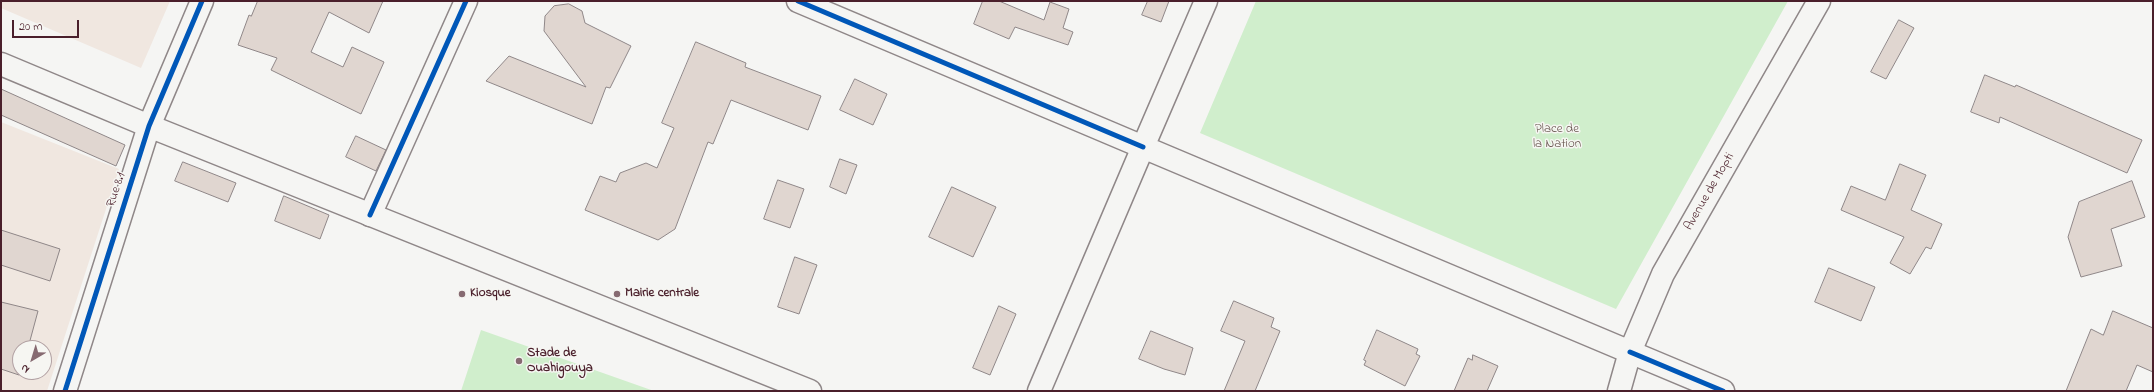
<!DOCTYPE html>
<style>
body{margin:0}
#map{position:relative;width:2154px;height:392px;overflow:hidden;background:#f5f5f3;font-family:"Indie Flower",sans-serif}
canvas{display:block}
.frame{position:absolute;inset:0;border:2px solid #4a1f2b;pointer-events:none}
.north{position:absolute;left:12px;top:340px;width:40px;height:40px;box-sizing:border-box;background:#f6f6f2;border:1px solid #b1a0a2;border-radius:50%;rotate:218deg;font-size:11px;font-weight:700;line-height:16px;text-align:center;color:#4a1f2b}
.north::after{content:'';display:block;margin:auto;width:14px;height:18px;background:#866a71;clip-path:polygon(50% 0,100% 100%,50% 72%,0 100%)}
.scale{position:absolute;left:12px;top:20px;width:67px;height:18px;box-sizing:border-box;border:2px solid #4a1f2b;border-top:0;padding-left:5px;font-size:12px;line-height:14px;white-space:nowrap;color:#4a1f2b;-webkit-text-stroke:3px #f6f6f2;paint-order:stroke}
</style>
<div id="map">
<canvas width="2154" height="392"></canvas>
<div class="frame"></div>
<div class="north">N</div>
<div class="scale">20 m</div>
</div>
<script>
const c = document.querySelector('canvas').getContext('2d');
c.lineJoin = 'round';
function fill(path, color) { c.fillStyle = color; c.fill(path, 'evenodd'); }
function stroke(path, color, width, dash) { c.strokeStyle = color; c.lineWidth = width; c.lineCap = dash ? 'butt' : 'round'; c.setLineDash(dash || []); c.stroke(path); }
function label(font, color, halo, rows, align = 'center') {
  c.font = font + ' "Indie Flower",sans-serif'; c.lineWidth = 3; c.setLineDash([]); c.textBaseline = 'middle'; c.strokeStyle = halo; c.fillStyle = color; for (const [text, x, y, turn = 0] of rows) {
    c.save(); c.translate(x, y); c.rotate((+turn || 0) * Math.PI / 180); c.textAlign = isNaN(turn) ? turn : align; if (halo) c.strokeText(text, 0, 0); c.fillText(text, 0, 0); c.restore();
  }
}
fill(new Path2D(`
 M 1,1 L 170,1 L 141,68 L 1,8 Z
 M 1,122 L 119,169 L 47,391 L 1,391 ZM 20,348 L 44,348 L 44,372 L 20,372 Z`), '#f0e7e0');
fill(new Path2D(`
 M 1256,1 L 1788,1 L 1616,309 L 1200,133 Z
 M 481,330 L 654,391 L 461,391 Z`), '#d0eecc');
const building = new Path2D(`
 M 258,1 L 383,1 L 369,33 L 329,12 L 311,52 L 343,67 L 352,47 L 384,62 L 361,114 L 271,70 L 277,58 L 238,45 L 249,15 L 251,16 Z
 M 983,1 L 999,1 L 1044,20 L 1050,2 L 1069,9 L 1063,28 L 1073,32 L 1068,45 L 1015,27 L 1009,39 L 974,24 Z
 M 1148,1 L 1169,1 L 1161,22 L 1142,15 Z
 M 569,4 L 582,11 L 585,23 L 631,46 L 610,88 L 606,87 L 592,124 L 486,81 L 509,56 L 586,87 L 544,31 L 545,16 L 554,6 Z
 M 1899,20 L 1914,28 L 1886,79 L 1871,72 Z
 M 696,42 L 746,63 L 745,67 L 821,96 L 808,130 L 731,100 L 713,144 L 708,142 L 675,229 L 658,240 L 585,210 L 600,176 L 616,182 L 620,173 L 646,163 L 657,168 L 674,128 L 662,123 Z
 M 1985,75 L 2015,87 L 2016,85 L 2142,140 L 2127,173 L 2000,117 L 1999,123 L 1971,112 Z
 M 855,79 L 887,94 L 873,125 L 840,110 Z
 M 1,89 L 125,145 L 116,166 L 1,115 Z
 M 356,136 L 386,150 L 376,171 L 346,157 Z
 M 840,159 L 857,165 L 846,194 L 830,187 Z
 M 183,162 L 236,183 L 228,202 L 175,181 Z
 M 1900,164 L 1926,175 L 1911,210 L 1942,224 L 1931,249 L 1926,247 L 1910,274 L 1890,263 L 1904,237 L 1841,210 L 1851,186 L 1885,200 Z
 M 778,180 L 804,189 L 790,228 L 764,219 Z
 M 2132,181 L 2145,217 L 2111,229 L 2122,266 L 2081,277 L 2068,237 L 2079,202 Z
 M 952,187 L 996,207 L 973,257 L 929,237 Z
 M 284,196 L 329,215 L 320,239 L 275,221 Z
 M 1,230 L 60,249 L 50,281 L 1,265 Z
 M 795,257 L 817,265 L 799,314 L 778,307 Z
 M 1829,268 L 1875,287 L 1861,321 L 1815,302 Z
 M 1234,301 L 1274,318 L 1271,327 L 1280,331 L 1255,391 L 1224,391 L 1245,341 L 1221,331 Z
 M 1,302 L 38,311 L 28,348 L 20,348 L 19,375 L 1,369 Z
 M 999,306 L 1016,314 L 990,375 L 973,368 Z
 M 2113,311 L 2153,328 L 2153,372 L 2137,365 L 2126,391 L 2066,391 L 2091,329 L 2103,335 Z
 M 1377,330 L 1418,349 L 1416,354 L 1420,356 L 1405,386 L 1364,365 L 1366,361 L 1364,360 Z
 M 1151,331 L 1193,348 L 1185,375 L 1164,369 L 1139,359 Z
 M 1473,355 L 1498,366 L 1487,391 L 1454,391 L 1468,358 L 1472,360 Z`);
fill(building, '#e0d6d0');
stroke(building, '#8f8788', 1);
const street = new Path2D(`
 M 798,1 L 1143,147
 M 370,215 L 466,1
 M 1630,352 L 1723,391
 M 65,391 L 149,126 L 202,1`);
const secondary = new Path2D(`
 M 1,64 L 149,126 L 810,391
 M 1039,391 L 1143,147`);
const primary = new Path2D(`
 M 1206,1 L 1143,147 L 1630,352
 M 1619,391 L 1630,352 L 1663,274 L 1819,1`);
stroke(street, '#8f8788', 25);
stroke(secondary, '#8f8788', 25);
stroke(primary, '#8f8788', 25);
stroke(street, '#f5f5f3', 22);
stroke(secondary, '#f5f5f3', 22);
stroke(primary, '#f5f5f3', 22);
stroke(new Path2D(`
 M 798,1 L 1143,147
 M 370,215 L 466,1
 M 1630,352 L 1723,391
 M 65,391 L 149,126 L 202,1`), '#0057b8', 5);
for (const [x, y, r, color] of [
 [462,294,4,"#866a71"],
 [617,294,4,"#866a71"],
 [519,361,4,"#866a71"]
]) { const dot = new Path2D(); dot.arc(x, y, r, 0, 2 * Math.PI); c.fillStyle = color; c.fill(dot); stroke(dot, '#f6f6f2', 1.5); }
label('13px', '#64524b', '#f6f6f2', [
 ["Place de",1557,130],
 ["la Nation",1557,145]
]);
label('13px', '#4a1f2b', '#f6f6f2', [
 ["Rue 8.1",117,190,-72],
 ["Avenue de Mopti",1710,192,-60]
]);
label('bold 13px', '#4a1f2b', '#f6f6f2', [
 ["Kiosque",470,294],
 ["Mairie centrale",625,294],
 ["Stade de",527,354],
 ["Ouahigouya",527,369]
], 'left');
</script>
